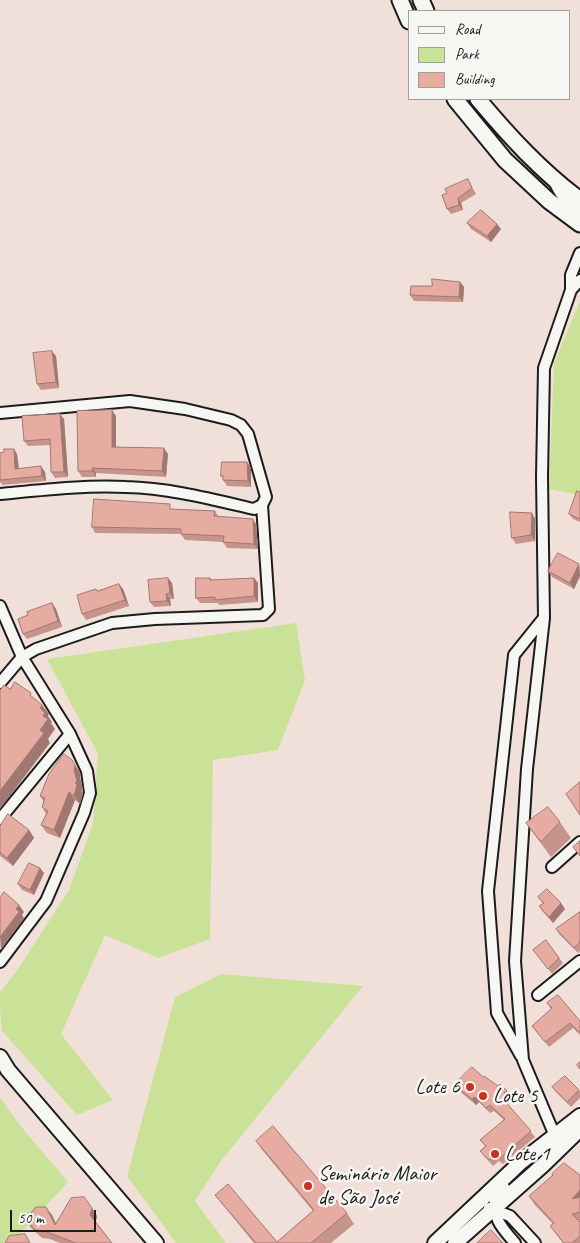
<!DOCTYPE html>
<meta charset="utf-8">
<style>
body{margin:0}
#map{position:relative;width:580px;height:1243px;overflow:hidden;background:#f1e0da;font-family:Caveat,sans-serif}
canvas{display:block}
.legend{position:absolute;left:408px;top:10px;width:162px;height:90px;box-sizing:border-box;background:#f6f6f2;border:1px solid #9f9f9c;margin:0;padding:6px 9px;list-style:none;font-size:15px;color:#1c1c1c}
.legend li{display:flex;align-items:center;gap:10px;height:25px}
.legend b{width:25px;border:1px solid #9f9f9c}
.scale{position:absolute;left:10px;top:1210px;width:86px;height:22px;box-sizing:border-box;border:2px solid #1c1c1c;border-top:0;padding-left:6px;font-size:15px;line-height:18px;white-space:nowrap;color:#1c1c1c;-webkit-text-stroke:4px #f6f6f2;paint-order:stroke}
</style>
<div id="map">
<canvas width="580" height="1243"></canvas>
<ul class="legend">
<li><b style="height:6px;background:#f6f6f2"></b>Road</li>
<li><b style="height:14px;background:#cae298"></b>Park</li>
<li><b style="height:14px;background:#e6aca2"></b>Building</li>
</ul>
<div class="scale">50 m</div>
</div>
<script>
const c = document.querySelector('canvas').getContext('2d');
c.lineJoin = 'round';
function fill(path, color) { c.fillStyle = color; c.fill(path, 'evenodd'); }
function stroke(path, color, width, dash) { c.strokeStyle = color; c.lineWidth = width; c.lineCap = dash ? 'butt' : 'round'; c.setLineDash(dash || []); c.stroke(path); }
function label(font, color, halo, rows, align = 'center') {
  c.font = font + ' Caveat,sans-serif'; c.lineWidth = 5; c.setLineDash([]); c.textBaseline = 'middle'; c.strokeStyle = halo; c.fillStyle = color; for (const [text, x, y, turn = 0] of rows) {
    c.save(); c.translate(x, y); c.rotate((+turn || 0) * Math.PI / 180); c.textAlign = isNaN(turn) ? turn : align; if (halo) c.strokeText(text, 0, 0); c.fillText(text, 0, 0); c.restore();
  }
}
fill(new Path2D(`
 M 463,99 L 469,99 L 499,136 L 549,187 L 557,197 L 555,198 L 513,159 Z
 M 580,301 L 580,495 L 549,489 L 554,363 Z
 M 296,623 L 305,680 L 278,750 L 213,760 L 210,939 L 158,958 L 105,935 L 61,1034 L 113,1100 L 77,1115 L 2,1031 L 0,1009 L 0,992 L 18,969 L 69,890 L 93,823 L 98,754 L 47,659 Z
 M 221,974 L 363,986 L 221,1161 L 195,1201 L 226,1243 L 176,1243 L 127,1176 L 175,997 Z
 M 0,1097 C 19,1127 45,1154 68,1182 L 11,1243 L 0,1243 Z`), '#cae298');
const street = new Path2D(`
 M 555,183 C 561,197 569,204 580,212
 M 571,290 L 571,275 L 580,253
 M 0,413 L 130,401 L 185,409 L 231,420 L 241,425 L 248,434 L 266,497 L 262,505
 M 0,494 C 42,490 84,485 126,487 C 169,488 211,499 254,509 L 262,505
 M 0,606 L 22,657 L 70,734 L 87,771 L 90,793 L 84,813 L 46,901 L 0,962
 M 0,683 L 22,657 L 36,649 L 112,623 L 155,619 L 263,615 L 269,609 L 262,505
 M 0,819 L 70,734
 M 552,867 L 580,842
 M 538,995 L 580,961
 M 521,1056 L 497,1013 L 488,891 L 514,655 L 543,619
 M 555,1136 L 523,1060 L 515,961 L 527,769 L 544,618 L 542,477 L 544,368 L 571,290 L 580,280
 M 504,1187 L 495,1195 C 493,1219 500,1226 515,1243
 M 489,1208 L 510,1216 L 535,1243`);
const secondary = new Path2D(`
 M 0,1057 L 8,1070 L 156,1243
 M 435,1243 L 521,1162 L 580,1116
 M 455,1243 L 543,1165 L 580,1129`);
const primary = new Path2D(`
 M 400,0 L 409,21
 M 421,0 L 426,11
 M 455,99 L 505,160 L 549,201 L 580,224
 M 478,99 C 509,136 541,171 580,200`);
stroke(street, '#1c1c1c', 14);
stroke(secondary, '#1c1c1c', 18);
stroke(primary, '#1c1c1c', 19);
stroke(street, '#f6f6f2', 10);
stroke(secondary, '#f6f6f2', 14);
stroke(primary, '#f6f6f2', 15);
fill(new Path2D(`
 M 468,179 L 471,185 L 476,194 L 461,203 L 463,210 L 451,214 L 447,209 L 447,193 Z
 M 467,223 L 497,224 L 501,229 L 491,242 L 471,229 Z
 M 460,282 L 464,287 L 463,302 L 414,301 L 410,295 L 432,286 Z
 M 56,356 L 59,388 L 41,390 L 37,384 Z
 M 116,416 L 116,447 L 168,454 L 166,477 L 96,473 L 96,477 L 82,477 L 78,471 Z
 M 64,419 L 68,477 L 55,478 L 51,472 L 51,445 L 28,446 L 24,441 Z
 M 14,449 L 17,454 L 19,468 L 45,472 L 46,481 L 3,485 L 0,482 L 0,453 Z
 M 247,462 L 251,468 L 251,487 L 227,486 L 223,480 L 223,478 L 221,476 Z
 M 580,492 L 580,522 L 573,519 L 569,514 Z
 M 173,509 L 215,511 L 218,516 L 256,524 L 258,549 L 227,548 L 223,542 L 185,540 L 181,534 L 95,533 L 92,527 Z
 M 532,513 L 535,519 L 535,541 L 516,544 L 512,538 Z
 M 579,564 L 580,576 L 574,589 L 552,577 L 548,571 Z
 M 168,578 L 172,583 L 174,599 L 170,599 L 171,606 L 154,607 L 150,602 Z
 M 210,578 L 212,580 L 254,578 L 258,583 L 258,602 L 219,605 L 218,603 L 200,603 L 196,598 Z
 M 119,584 L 123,589 L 129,606 L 86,620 L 82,614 L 97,591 Z
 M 52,603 L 56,609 L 62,627 L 27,639 L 23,634 L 28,615 Z
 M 78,768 L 80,773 L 80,778 L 83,789 L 81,791 L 83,793 L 80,804 L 75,800 L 60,838 L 47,833 L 41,825 L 46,814 L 42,807 L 44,802 L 40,796 Z
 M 560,822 L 571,838 L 551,857 L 526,823 Z
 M 0,826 L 29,830 L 34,838 L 13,866 L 0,856 Z
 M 40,868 L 44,873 L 34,895 L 22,890 L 18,884 Z
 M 538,897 L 565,909 L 553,923 L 543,912 L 539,906 L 543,904 Z
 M 580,912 L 580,951 L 578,953 L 560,935 L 556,929 Z
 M 546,940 L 563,963 L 552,974 L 533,950 Z
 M 547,1003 L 580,1021 L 580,1035 L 573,1028 L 549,1047 L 532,1026 L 551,1009 Z
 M 483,1077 L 498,1086 L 507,1091 L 511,1096 L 509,1098 L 511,1101 L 507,1104 L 535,1137 L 503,1164 L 499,1161 L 493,1166 L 484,1156 L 480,1151 L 485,1146 L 480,1140 L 504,1120 L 494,1111 L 490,1113 L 479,1102 L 476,1105 L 458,1090 L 454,1085 Z
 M 552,1087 L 579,1090 L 580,1092 L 580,1098 L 571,1107 L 556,1092 Z
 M 256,1141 L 347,1213 L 354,1224 L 331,1243 L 254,1243 L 223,1205 L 215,1195 L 277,1242 L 313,1211 L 263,1151 Z
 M 580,1175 L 580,1243 L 563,1243 L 550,1226 L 553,1224 L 535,1205 L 529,1196 Z
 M 84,1197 L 97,1216 L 96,1222 L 112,1243 L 60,1243 L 50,1239 L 42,1238 L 31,1228 L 25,1220 L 52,1215 L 56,1224 Z`), '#c6948b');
fill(new Path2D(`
 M 458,198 L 461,203 L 463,210 L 459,205 Z
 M 497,224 L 501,229 L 491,242 L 487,236 Z
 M 460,282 L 464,287 L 463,302 L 459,297 Z
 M 52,351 L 56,356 L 59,388 L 56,382 Z
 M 112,410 L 116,416 L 116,452 L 112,447 Z
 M 60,414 L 64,419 L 68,477 L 64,472 Z
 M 164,448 L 168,454 L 166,477 L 162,471 Z
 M 14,449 L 17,454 L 19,474 L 15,469 Z
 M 247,462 L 251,468 L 251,487 L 248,481 Z
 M 41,466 L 45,472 L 46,481 L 42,476 Z
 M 92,468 L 96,473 L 96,477 L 93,471 Z
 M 532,513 L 535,519 L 535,541 L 531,535 Z
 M 253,519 L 256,524 L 258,549 L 254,544 Z
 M 579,564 L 580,576 L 574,589 L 570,583 Z
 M 168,578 L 172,583 L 174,599 L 170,593 Z
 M 254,578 L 258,583 L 258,602 L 254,596 Z
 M 119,584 L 123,589 L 129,606 L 125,600 Z
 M 166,594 L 170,599 L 171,606 L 167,601 Z
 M 52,603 L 56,609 L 62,627 L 58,621 Z
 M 42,705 L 49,714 L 48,716 L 52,722 L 51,723 L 55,729 L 48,739 L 50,743 L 0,809 L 0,791 L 40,730 L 40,708 Z
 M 72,760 L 80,773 L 80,778 L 83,789 L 81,791 L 83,793 L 80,804 L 74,796 L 75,783 Z
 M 69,792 L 75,800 L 60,838 L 54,830 Z
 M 29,830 L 34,838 L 13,866 L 7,858 Z
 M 40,868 L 44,873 L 34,895 L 30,890 Z
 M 561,903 L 565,909 L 553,923 L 549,917 Z
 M 19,905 L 24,912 L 22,915 L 24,918 L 1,950 L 0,937 L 16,909 Z
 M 475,1097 L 479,1102 L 476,1105 L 472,1099 Z
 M 580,1190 L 580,1206 L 572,1199 Z
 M 46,1207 L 52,1215 L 61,1234 L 55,1225 Z
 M 92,1208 L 97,1216 L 95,1223 L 90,1215 Z`), '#a17871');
const building = new Path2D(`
 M 468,179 L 472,188 L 458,198 L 459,205 L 447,209 L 442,195 L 447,193 L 445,189 Z
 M 481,210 L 497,224 L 487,236 L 467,223 Z
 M 432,279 L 460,282 L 459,297 L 410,295 L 411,286 L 432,286 Z
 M 52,351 L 56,382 L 37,384 L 33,353 Z
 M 112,410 L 112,447 L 164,448 L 162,471 L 92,468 L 93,471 L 78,471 L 77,411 Z
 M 60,414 L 64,472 L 51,472 L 50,439 L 24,441 L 22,416 Z
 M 4,449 L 14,449 L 15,469 L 41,466 L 42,476 L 0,480 L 0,453 L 4,452 Z
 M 222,462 L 247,462 L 248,481 L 223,480 L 223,476 L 221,476 Z
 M 577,491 L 580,492 L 580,519 L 569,514 Z
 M 94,499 L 170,504 L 170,509 L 215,511 L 214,516 L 253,519 L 254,544 L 223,542 L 224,536 L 181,534 L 181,529 L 92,527 Z
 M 510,512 L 532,513 L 531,535 L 512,538 Z
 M 558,553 L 579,564 L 570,583 L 548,571 Z
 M 168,578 L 170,593 L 166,594 L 167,601 L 150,602 L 148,580 Z
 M 196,578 L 210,578 L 210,580 L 254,578 L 254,596 L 215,600 L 215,597 L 196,598 Z
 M 119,584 L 125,600 L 82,614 L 77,595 L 96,589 L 97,591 Z
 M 52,603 L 58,621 L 23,634 L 18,619 L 28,615 L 27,612 Z
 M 15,682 L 31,693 L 30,695 L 42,705 L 40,708 L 45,713 L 43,716 L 48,719 L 40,730 L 44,733 L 0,791 L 0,690 L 4,685 L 10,689 Z
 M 64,754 L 72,760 L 75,765 L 74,770 L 77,781 L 75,783 L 77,785 L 74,796 L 69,792 L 54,830 L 41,825 L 48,811 L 42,807 L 45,798 L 40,796 L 49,774 Z
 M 580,782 L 580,815 L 566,794 Z
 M 548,807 L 560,822 L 541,842 L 526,823 Z
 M 8,814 L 29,830 L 7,858 L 0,852 L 0,826 Z
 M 580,841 L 580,856 L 573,847 Z
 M 29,863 L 40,868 L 30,890 L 18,884 Z
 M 547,889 L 561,903 L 549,917 L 539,906 L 544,903 L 538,897 Z
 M 4,892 L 19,905 L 16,909 L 19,912 L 0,937 L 0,898 Z
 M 580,912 L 580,942 L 574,948 L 556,929 Z
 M 546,940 L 559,958 L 548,969 L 533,950 Z
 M 558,995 L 580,1021 L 580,1033 L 570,1023 L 545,1042 L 532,1026 L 552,1008 L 547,1003 Z
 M 580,1062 L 580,1069 L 577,1065 Z
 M 472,1067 L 483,1077 L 484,1076 L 498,1086 L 500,1084 L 507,1091 L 504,1093 L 507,1095 L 503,1099 L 531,1131 L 499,1159 L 495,1155 L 489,1160 L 480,1151 L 486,1146 L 480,1140 L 505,1119 L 490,1105 L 486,1108 L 475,1097 L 472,1099 L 454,1085 Z
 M 565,1076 L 579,1090 L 567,1102 L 552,1087 Z
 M 273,1126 L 347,1213 L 311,1243 L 256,1243 L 215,1195 L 228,1184 L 277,1242 L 314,1210 L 256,1141 Z
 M 564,1163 L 580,1175 L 580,1190 L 572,1199 L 580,1197 L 580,1212 L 572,1214 L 580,1222 L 580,1236 L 572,1243 L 564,1243 L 550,1226 L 554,1223 L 529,1196 L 553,1175 L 552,1174 Z
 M 84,1197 L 92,1208 L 90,1215 L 112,1243 L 76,1243 L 44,1231 L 36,1230 L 25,1220 L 36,1207 L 46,1207 L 55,1225 L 71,1198 Z
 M 491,1230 L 503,1243 L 477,1243 Z
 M 25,1234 L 30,1243 L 5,1243 L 9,1236 Z`);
fill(building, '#e6aca2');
stroke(building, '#a17871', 1);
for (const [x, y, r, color] of [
 [470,1087,5,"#c8321e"],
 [483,1096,5,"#c8321e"],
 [495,1154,5,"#c8321e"],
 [308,1186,5,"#c8321e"]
]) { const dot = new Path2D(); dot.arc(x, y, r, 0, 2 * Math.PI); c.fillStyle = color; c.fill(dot); stroke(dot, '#f6f6f2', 2); }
label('21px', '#1c1c1c', '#f6f6f2', [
 ["Lote 6",460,1087,"right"],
 ["Lote 5",493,1096],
 ["Lote 1",505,1154],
 ["Seminário Maior",318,1174],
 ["de São José",318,1198]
], 'left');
</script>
